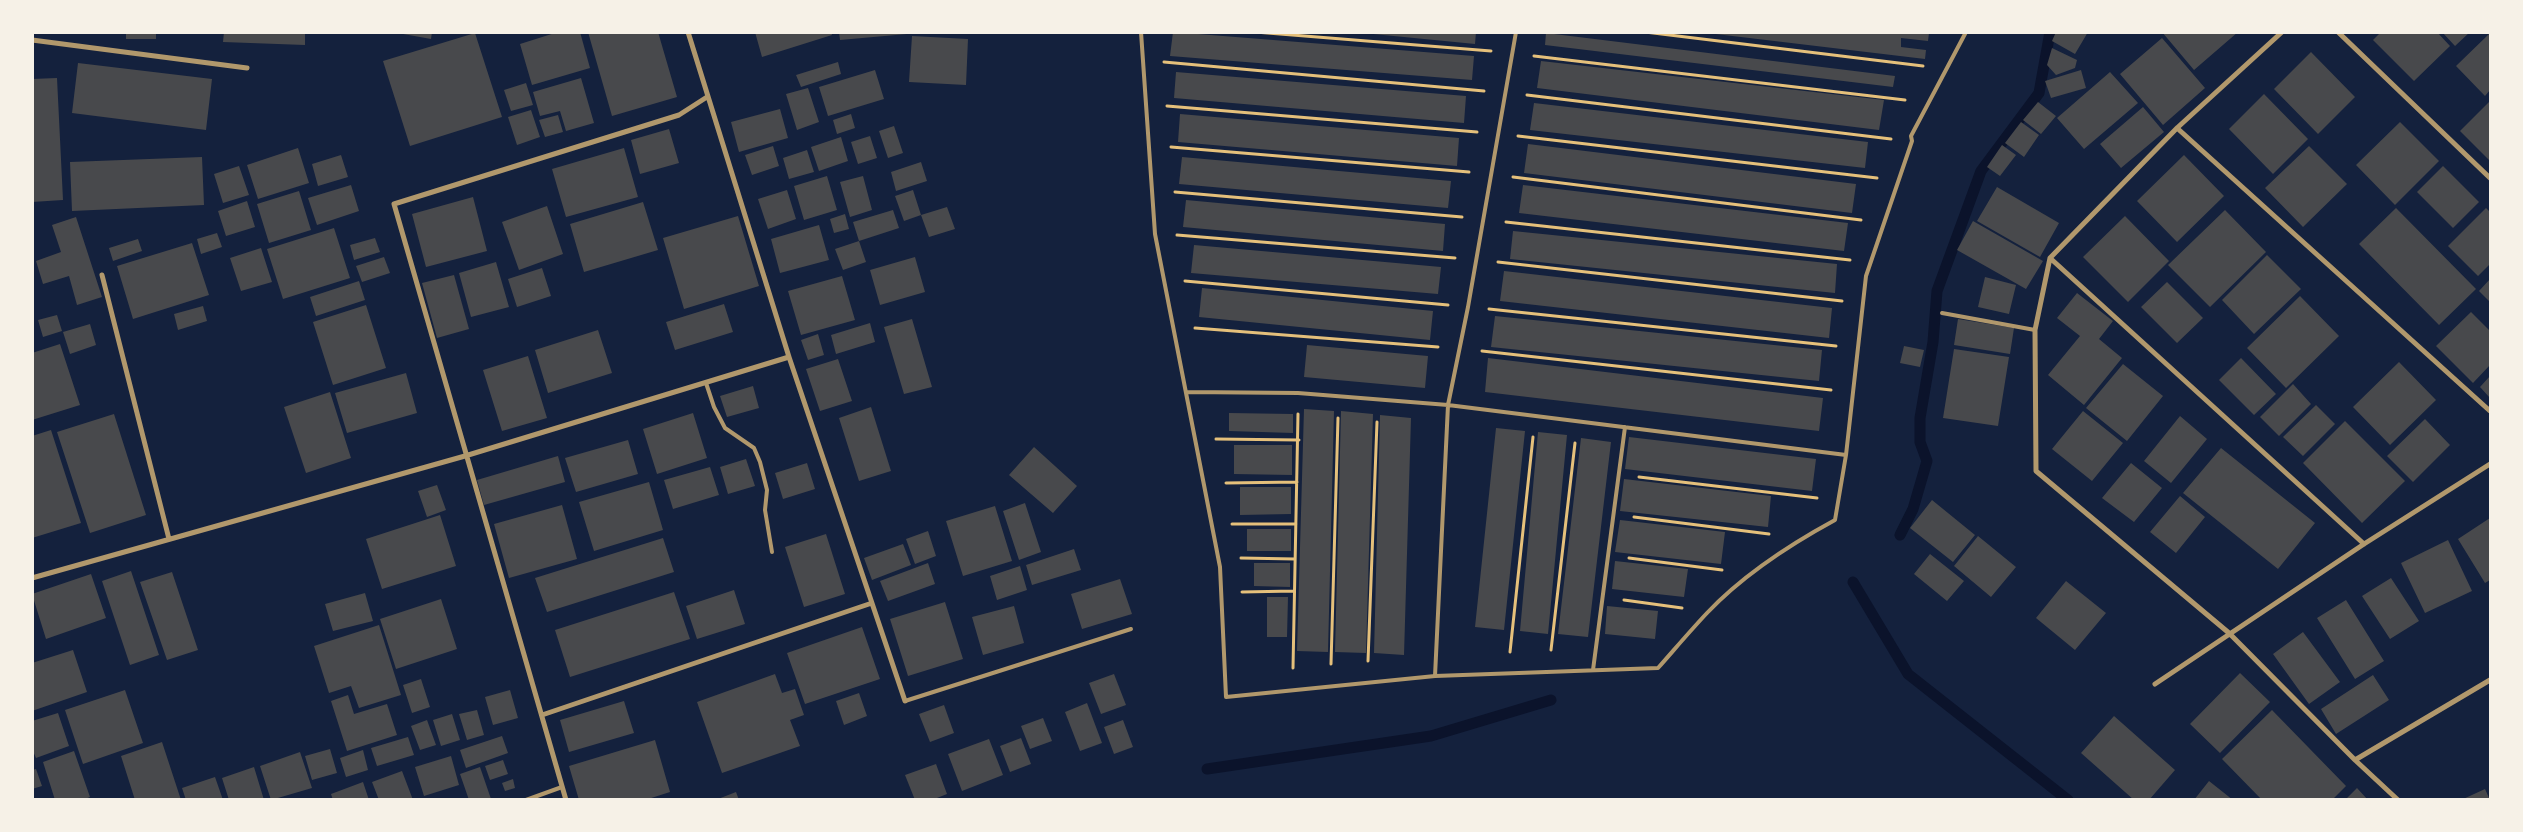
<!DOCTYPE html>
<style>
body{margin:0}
#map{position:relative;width:2523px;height:832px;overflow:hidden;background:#14213d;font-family:"Roboto Condensed",sans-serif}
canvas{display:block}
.frame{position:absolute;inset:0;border:34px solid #f6f1e7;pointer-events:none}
</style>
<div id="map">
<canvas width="2523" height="832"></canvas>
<div class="frame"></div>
</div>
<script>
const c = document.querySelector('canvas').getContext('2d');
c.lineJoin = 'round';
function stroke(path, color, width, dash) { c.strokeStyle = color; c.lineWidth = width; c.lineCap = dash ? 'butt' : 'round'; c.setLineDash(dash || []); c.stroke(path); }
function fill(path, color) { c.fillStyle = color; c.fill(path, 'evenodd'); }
stroke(new Path2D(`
 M 1900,535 L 1913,509 L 1927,461 L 1920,442 L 1920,418 L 1933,342 L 1937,291 L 1981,171 L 2039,93 L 2050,32
 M 1853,582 L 1908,674 L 2068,800
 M 1207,769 L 1431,736 L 1551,700`), '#0b132b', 11);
fill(new Path2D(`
 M 126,32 L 156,32 L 156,39 L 126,39 Z
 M 224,32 L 305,32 L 305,45 L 223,42 Z
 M 392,32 L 432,32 L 431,39 Z
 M 558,32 L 580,32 L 590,68 L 532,85 L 520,44 Z
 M 588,32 L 658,32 L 677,97 L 612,116 Z
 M 755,32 L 831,32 L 832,35 L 762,57 Z
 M 839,32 L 907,32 L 907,34 L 840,40 Z
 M 1173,32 L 1474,56 L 1472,80 L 1170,56 Z
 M 1353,32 L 1476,32 L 1475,44 Z
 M 1699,32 L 1923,32 L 1929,33 L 1928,41 L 1901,38 L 1901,47 L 1926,50 L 1925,59 Z
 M 2056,32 L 2088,32 L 2075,54 L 2052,41 Z
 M 2162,32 L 2238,32 L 2194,70 Z
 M 2381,32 L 2437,32 L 2450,46 L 2414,81 L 2373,40 Z
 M 2442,32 L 2470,32 L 2455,46 Z
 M 475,33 L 502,117 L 410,146 L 383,61 Z
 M 1546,33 L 1895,76 L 1893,87 L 1545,45 Z
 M 2490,33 L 2490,90 L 2485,96 L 2456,66 Z
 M 912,36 L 968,39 L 966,85 L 909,82 Z
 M 2162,38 L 2205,88 L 2163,125 L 2120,74 Z
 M 2052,48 L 2077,60 L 2075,68 L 2056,75 L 2047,65 Z
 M 2311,52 L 2355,97 L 2318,134 L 2274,89 Z
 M 1541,61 L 1884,100 L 1879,130 L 1537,88 Z
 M 838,62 L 841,74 L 801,87 L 796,75 Z
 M 78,63 L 212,79 L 206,130 L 72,113 Z
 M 875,70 L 884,99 L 828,116 L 819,87 Z
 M 2081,70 L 2086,88 L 2051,98 L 2045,81 Z
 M 1176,72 L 1466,96 L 1464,123 L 1174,98 Z
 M 2110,72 L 2138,103 L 2084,149 L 2057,118 Z
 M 57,78 L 63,200 L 32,202 L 32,79 Z
 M 581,78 L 594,123 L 566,131 L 560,111 L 540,116 L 533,92 Z
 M 526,83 L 533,105 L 511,111 L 504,90 Z
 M 808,88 L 819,122 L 797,130 L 786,94 Z
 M 2264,94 L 2308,139 L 2273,174 L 2229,129 Z
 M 2490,101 L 2490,161 L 2460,131 Z
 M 2038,102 L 2056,116 L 2041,134 L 2023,120 Z
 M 1534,103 L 1868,142 L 1865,168 L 1530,130 Z
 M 2143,107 L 2164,132 L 2121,168 L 2100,144 Z
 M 780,109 L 788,138 L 739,152 L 731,122 Z
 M 531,110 L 540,137 L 517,145 L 508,117 Z
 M 851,114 L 855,128 L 837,134 L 833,120 Z
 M 1180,114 L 1459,138 L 1457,166 L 1178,142 Z
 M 558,115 L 563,132 L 545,137 L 539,120 Z
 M 2021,122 L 2039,135 L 2024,157 L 2005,143 Z
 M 2400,122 L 2439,161 L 2395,205 L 2356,165 Z
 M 894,126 L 903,153 L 888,158 L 879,131 Z
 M 669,129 L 679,163 L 640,174 L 631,140 Z
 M 870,136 L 877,158 L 858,164 L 851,142 Z
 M 841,137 L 848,161 L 819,171 L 811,147 Z
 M 1528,144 L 1856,184 L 1852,213 L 1524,173 Z
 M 2002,145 L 2016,155 L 2000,176 L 1987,167 Z
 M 773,146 L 779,166 L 752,175 L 745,155 Z
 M 2309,146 L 2347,184 L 2303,227 L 2265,188 Z
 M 298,148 L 309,183 L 258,199 L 247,165 Z
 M 624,148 L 638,197 L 566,217 L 552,169 Z
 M 807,150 L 814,172 L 789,179 L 783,158 Z
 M 341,155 L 348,177 L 318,186 L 312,164 Z
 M 2184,155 L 2224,196 L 2177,242 L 2137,201 Z
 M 202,157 L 204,205 L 72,211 L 70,162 Z
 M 1182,157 L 1451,181 L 1448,208 L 1179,184 Z
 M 921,162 L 927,181 L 896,191 L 891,172 Z
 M 239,166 L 249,195 L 223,203 L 214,174 Z
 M 2443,166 L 2479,202 L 2453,228 L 2417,192 Z
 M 827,176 L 837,210 L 804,220 L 794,186 Z
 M 863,176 L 872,210 L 850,217 L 840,182 Z
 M 351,185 L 359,211 L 317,225 L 308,198 Z
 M 1523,185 L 1848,223 L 1844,251 L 1519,213 Z
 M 1997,187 L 2059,223 L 2040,257 L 1977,221 Z
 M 787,190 L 796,219 L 768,229 L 758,199 Z
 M 913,190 L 921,215 L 947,207 L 955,229 L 929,237 L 921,215 L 904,221 L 895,196 Z
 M 299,191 L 311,230 L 269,243 L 257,204 Z
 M 473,197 L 487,251 L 426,267 L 412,214 Z
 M 1186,200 L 1445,224 L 1443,251 L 1183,227 Z
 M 247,201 L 255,227 L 226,236 L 218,211 Z
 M 643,202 L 658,250 L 584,272 L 570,224 Z
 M 547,206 L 563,254 L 519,270 L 502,222 Z
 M 2396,208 L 2476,289 L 2439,325 L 2359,244 Z
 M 2486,208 L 2490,212 L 2490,264 L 2478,276 L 2448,246 Z
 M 893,210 L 899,228 L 859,241 L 853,222 Z
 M 2225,210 L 2266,252 L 2210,307 L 2168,265 Z
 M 845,214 L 849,229 L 834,233 L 830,219 Z
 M 738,216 L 759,286 L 684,309 L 663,238 Z
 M 2125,216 L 2169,261 L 2128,302 L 2083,257 Z
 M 76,217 L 102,297 L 77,305 L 69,276 L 43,284 L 36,261 L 61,252 L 52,225 Z
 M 1973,221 L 2043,261 L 2026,289 L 1957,250 Z
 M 819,225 L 829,260 L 780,273 L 771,239 Z
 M 334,228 L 350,278 L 283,299 L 267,249 Z
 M 1513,231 L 1837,264 L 1835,293 L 1510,259 Z
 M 217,233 L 222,247 L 201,254 L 197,239 Z
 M 375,238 L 380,252 L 354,260 L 350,245 Z
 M 138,239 L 142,251 L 113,261 L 109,248 Z
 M 859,241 L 866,262 L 843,270 L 835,249 Z
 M 192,243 L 209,295 L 133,319 L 117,266 Z
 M 1194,245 L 1441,267 L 1438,294 L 1191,273 Z
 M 261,248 L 272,282 L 241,291 L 230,258 Z
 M 2267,255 L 2301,289 L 2254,334 L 2222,300 Z
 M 384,257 L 390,273 L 362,282 L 356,266 Z
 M 915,257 L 925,292 L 880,305 L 870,270 Z
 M 496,262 L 509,307 L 471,317 L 459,273 Z
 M 542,268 L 551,296 L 517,307 L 508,279 Z
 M 1504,271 L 1832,308 L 1829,338 L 1500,301 Z
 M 454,275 L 469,329 L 437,338 L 422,283 Z
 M 842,276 L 855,320 L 801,335 L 788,291 Z
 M 1985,277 L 2016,285 L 2009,314 L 1978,307 Z
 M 2490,279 L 2490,302 L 2479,291 Z
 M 359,281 L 365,300 L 316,316 L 310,297 Z
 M 2167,282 L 2203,318 L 2177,343 L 2141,307 Z
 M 1202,288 L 1433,311 L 1430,340 L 1199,317 Z
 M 2077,293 L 2113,321 L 2099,339 L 2122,358 L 2084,405 L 2048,375 L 2080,336 L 2057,318 Z
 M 2300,296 L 2339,336 L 2286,388 L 2247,348 Z
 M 724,304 L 733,332 L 675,350 L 666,322 Z
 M 366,305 L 386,368 L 333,385 L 313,322 Z
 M 203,306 L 207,321 L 178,330 L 174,314 Z
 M 2471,312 L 2490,331 L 2490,365 L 2473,383 L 2436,346 Z
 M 57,315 L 62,331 L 43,337 L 38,320 Z
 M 1495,316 L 1822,350 L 1819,381 L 1491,347 Z
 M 912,319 L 932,387 L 904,394 L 884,327 Z
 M 1958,319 L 2014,328 L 2010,354 L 1954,345 Z
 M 870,323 L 875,342 L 836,354 L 831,335 Z
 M 90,324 L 96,345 L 70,354 L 63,332 Z
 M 598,330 L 612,373 L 548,393 L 535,350 Z
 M 818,334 L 824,355 L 808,360 L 801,340 Z
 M 60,344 L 80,405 L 32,420 L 32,353 Z
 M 1307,345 L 1428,356 L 1425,388 L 1304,377 Z
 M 1904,346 L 1924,350 L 1920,367 L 1900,363 Z
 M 1954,349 L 2009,357 L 1998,426 L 1943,418 Z
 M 528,356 L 547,418 L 502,431 L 483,370 Z
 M 1488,358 L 1823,398 L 1819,431 L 1485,392 Z
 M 2241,358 L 2276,394 L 2254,415 L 2219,380 Z
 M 838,359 L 852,401 L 820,411 L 806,369 Z
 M 2399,362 L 2436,400 L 2390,445 L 2353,407 Z
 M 2123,364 L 2163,396 L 2127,441 L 2086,408 Z
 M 406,373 L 417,413 L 347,433 L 335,393 Z
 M 2490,376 L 2490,398 L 2480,387 Z
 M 2293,384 L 2311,404 L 2279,436 L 2260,417 Z
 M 753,386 L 759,408 L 727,417 L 720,396 Z
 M 330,392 L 351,458 L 306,473 L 284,407 Z
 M 2316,405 L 2335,424 L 2303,456 L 2283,437 Z
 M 871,407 L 891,471 L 859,481 L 839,418 Z
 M 1304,409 L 1334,411 L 1328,652 L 1297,651 Z
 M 1341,411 L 1373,414 L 1366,653 L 1335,652 Z
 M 2083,411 L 2123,443 L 2092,481 L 2052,449 Z
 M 693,413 L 707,458 L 657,474 L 643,429 Z
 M 1229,413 L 1293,414 L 1293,433 L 1229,431 Z
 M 114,414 L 146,515 L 90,533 L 57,432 Z
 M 1380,415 L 1411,418 L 1404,655 L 1374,653 Z
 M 2180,416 L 2207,439 L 2171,483 L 2144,461 Z
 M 2425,419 L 2450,445 L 2413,482 L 2387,456 Z
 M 2345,421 L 2405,481 L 2362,523 L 2303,463 Z
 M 1496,428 L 1525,431 L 1504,630 L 1475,627 Z
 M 51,430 L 81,523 L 32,538 L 32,436 Z
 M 1538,432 L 1567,435 L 1548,634 L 1520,631 Z
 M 1629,437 L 1816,459 L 1812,491 L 1625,469 Z
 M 1581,438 L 1611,442 L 1588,637 L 1558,634 Z
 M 628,440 L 638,474 L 576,492 L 565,458 Z
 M 1234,445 L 1292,445 L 1292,475 L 1234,474 Z
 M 1034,447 L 1077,486 L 1053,513 L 1009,475 Z
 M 2221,448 L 2315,523 L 2278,569 L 2183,493 Z
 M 558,456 L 565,482 L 484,505 L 477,480 Z
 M 746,459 L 755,486 L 728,494 L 720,467 Z
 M 807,463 L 815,489 L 783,499 L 775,473 Z
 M 2131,463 L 2162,488 L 2134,522 L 2102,498 Z
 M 710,467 L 719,495 L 673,509 L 664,480 Z
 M 1624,479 L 1771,496 L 1768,527 L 1620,511 Z
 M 649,482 L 663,530 L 594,551 L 579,502 Z
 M 437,485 L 446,510 L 427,517 L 418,491 Z
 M 1240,487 L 1291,487 L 1291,514 L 1240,515 Z
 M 2180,496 L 2205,517 L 2176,553 L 2150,532 Z
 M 1932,500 L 1975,535 L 1953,562 L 1910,528 Z
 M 1025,503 L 1041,552 L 1019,560 L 1003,511 Z
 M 562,505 L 577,559 L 509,578 L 494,524 Z
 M 995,506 L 1012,561 L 963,576 L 946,521 Z
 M 440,515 L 456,566 L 382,589 L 366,539 Z
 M 2490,518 L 2490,580 L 2485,583 L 2458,539 Z
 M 1620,520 L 1725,532 L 1721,564 L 1615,552 Z
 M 1247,529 L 1291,529 L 1291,551 L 1247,551 Z
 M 928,531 L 936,556 L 915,564 L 906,539 Z
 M 826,534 L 845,594 L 804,607 L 785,547 Z
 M 1978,536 L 2016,567 L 1991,597 L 1954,566 Z
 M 663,538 L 674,572 L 547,612 L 535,578 Z
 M 2448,540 L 2472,591 L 2425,613 L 2401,563 Z
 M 903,544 L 911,565 L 872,580 L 864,558 Z
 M 1074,549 L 1081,570 L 1032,585 L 1026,565 Z
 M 1930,554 L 1964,581 L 1947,601 L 1914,574 Z
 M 1615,561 L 1688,569 L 1684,597 L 1612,589 Z
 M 928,563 L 935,584 L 888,601 L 880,581 Z
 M 1254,563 L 1290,563 L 1290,587 L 1254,586 Z
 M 1020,566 L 1027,590 L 997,600 L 990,576 Z
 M 131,571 L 159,655 L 130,665 L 102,581 Z
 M 172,572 L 198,650 L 167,660 L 140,582 Z
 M 91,574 L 106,618 L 46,639 L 32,594 Z
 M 2391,578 L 2419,621 L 2390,639 L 2362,596 Z
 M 1120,579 L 1132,614 L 1082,629 L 1071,594 Z
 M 2066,581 L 2106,613 L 2075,650 L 2036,618 Z
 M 734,590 L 745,624 L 697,639 L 686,606 Z
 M 674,592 L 690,639 L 570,677 L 555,630 Z
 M 365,593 L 373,621 L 333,631 L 325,604 Z
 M 1267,597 L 1288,597 L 1287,637 L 1267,637 Z
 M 441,599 L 457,649 L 396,669 L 380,619 Z
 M 2346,600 L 2384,661 L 2355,679 L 2317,618 Z
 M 945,602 L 963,659 L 908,676 L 890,619 Z
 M 1014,606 L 1024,643 L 983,655 L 972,617 Z
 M 1607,606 L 1658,611 L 1655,639 L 1605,634 Z
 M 379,625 L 401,695 L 359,708 L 351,686 L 329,693 L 314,646 Z
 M 862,627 L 880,679 L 805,704 L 787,653 Z
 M 2303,632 L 2340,682 L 2309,704 L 2273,654 Z
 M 73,650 L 87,692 L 32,711 L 32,663 Z
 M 2240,673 L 2270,702 L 2220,753 L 2190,724 Z
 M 775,674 L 782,693 L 795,689 L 804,715 L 790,720 L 800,746 L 722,773 L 697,702 Z
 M 1114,674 L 1126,705 L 1101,714 L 1089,683 Z
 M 2373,675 L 2389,700 L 2336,734 L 2321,709 Z
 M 421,679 L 430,707 L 412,713 L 403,685 Z
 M 125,690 L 143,743 L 83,764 L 65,710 Z
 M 510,690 L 518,718 L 493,725 L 485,697 Z
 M 859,693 L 867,716 L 844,725 L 836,701 Z
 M 348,695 L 354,714 L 387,704 L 397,735 L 347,751 L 331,701 Z
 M 624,701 L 634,733 L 569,752 L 560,720 Z
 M 1087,703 L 1102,743 L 1080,751 L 1065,712 Z
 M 944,705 L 954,733 L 930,742 L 919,714 Z
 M 477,710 L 484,735 L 467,740 L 459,714 Z
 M 2272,710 L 2346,786 L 2332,800 L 2262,800 L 2222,759 Z
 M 58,713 L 69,746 L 36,758 L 32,749 L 32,721 Z
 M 452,714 L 460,740 L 441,746 L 433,720 Z
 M 2114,716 L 2175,770 L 2149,800 L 2134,800 L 2081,753 Z
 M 1043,718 L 1052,741 L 1030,749 L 1021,726 Z
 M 427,720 L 436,745 L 420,750 L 411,726 Z
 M 1123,720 L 1133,747 L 1114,754 L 1104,727 Z
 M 502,736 L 508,753 L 466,768 L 460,750 Z
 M 408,737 L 414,755 L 377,766 L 371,748 Z
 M 1021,738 L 1031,764 L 1010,772 L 1000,746 Z
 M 989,739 L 1003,775 L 962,791 L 948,754 Z
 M 655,740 L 670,792 L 645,800 L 579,800 L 569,766 Z
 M 162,742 L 181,800 L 135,800 L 121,756 Z
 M 330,749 L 337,773 L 312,780 L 305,756 Z
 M 363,750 L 368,770 L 346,777 L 340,758 Z
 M 74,751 L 90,797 L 83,800 L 55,800 L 43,762 Z
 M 300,752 L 312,788 L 271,800 L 260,766 Z
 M 451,756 L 459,785 L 424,796 L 415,767 Z
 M 503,760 L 508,774 L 490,780 L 485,766 Z
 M 936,764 L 947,794 L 932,800 L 915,800 L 905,775 Z
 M 254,767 L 264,800 L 229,800 L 222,778 Z
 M 480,767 L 491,799 L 469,800 L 460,774 Z
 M 36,769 L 42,786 L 32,789 L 32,770 Z
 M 402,771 L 413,800 L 379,800 L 372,782 Z
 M 215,777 L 223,800 L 186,800 L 182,788 Z
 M 513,779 L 515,788 L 505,791 L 502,783 Z
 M 2209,781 L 2233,800 L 2194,800 Z
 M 363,782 L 369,800 L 333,800 L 331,794 Z
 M 2357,788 L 2368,800 L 2345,800 Z
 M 2485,789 L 2490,800 L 2461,800 Z
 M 736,792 L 739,800 L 718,800 L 718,799 Z`), '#48494c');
stroke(new Path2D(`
 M 1255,32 L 1491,51
 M 1645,32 L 1923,66
 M 1534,56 L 1905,100
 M 1164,62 L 1484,91
 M 1527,95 L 1891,139
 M 1167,106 L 1477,132
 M 1518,136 L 1877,178
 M 1171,147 L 1469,172
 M 1513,177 L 1861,220
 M 1175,192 L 1462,217
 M 1506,222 L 1850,260
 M 1177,235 L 1455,258
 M 1498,262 L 1842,301
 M 1185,281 L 1448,305
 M 1489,309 L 1836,346
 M 1195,328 L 1438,347
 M 1482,351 L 1831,390
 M 1216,439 L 1299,440
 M 1639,477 L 1817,498
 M 1226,483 L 1297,482
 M 1634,517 L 1769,534
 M 1232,524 L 1296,524
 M 1241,558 L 1295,559
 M 1629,558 L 1722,570
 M 1242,592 L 1294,591
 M 1624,600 L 1682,608
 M 1551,650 L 1575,443
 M 1510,652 L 1533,437
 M 1368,661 L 1377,422
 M 1331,664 L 1338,418
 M 1293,668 L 1298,414`), '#e5c07b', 3);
stroke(new Path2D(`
 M 1141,32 L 1155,234 L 1220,567 L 1226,697 L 1435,676 L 1658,668 C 1674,650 1690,631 1707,613 C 1743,575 1789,545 1835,520 L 1846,455 L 1866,276 L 1912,141 L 1911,136 L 1966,32
 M 1942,313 L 2035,330
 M 706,383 L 714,407 L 725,428 L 754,448 L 760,462 L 767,490 L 765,510 L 772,552
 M 1187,392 L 1298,393 L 1448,405 L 1846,455
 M 1593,670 L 1625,427
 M 1435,676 L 1448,405 L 1468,307 L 1516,32
 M 905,701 L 1131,629
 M 526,800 L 562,787`), '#b1986c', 4);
stroke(new Path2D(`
 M 688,32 L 789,357 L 905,701
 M 2282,32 L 2177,128 L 2050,258 L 2035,330 L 2036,471 L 2229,633 L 2355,760 L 2398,800
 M 2338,32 L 2490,178
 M 32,40 L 247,68
 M 2177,128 L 2490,411
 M 2050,258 L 2364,544
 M 102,275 L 169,539
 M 32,578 L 465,456 L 789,357
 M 2155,684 L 2364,544 L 2490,464
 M 542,715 L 872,603
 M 2355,760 L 2490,680
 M 566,800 L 394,204 L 679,115 L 707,97`), '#b1986c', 5);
</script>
